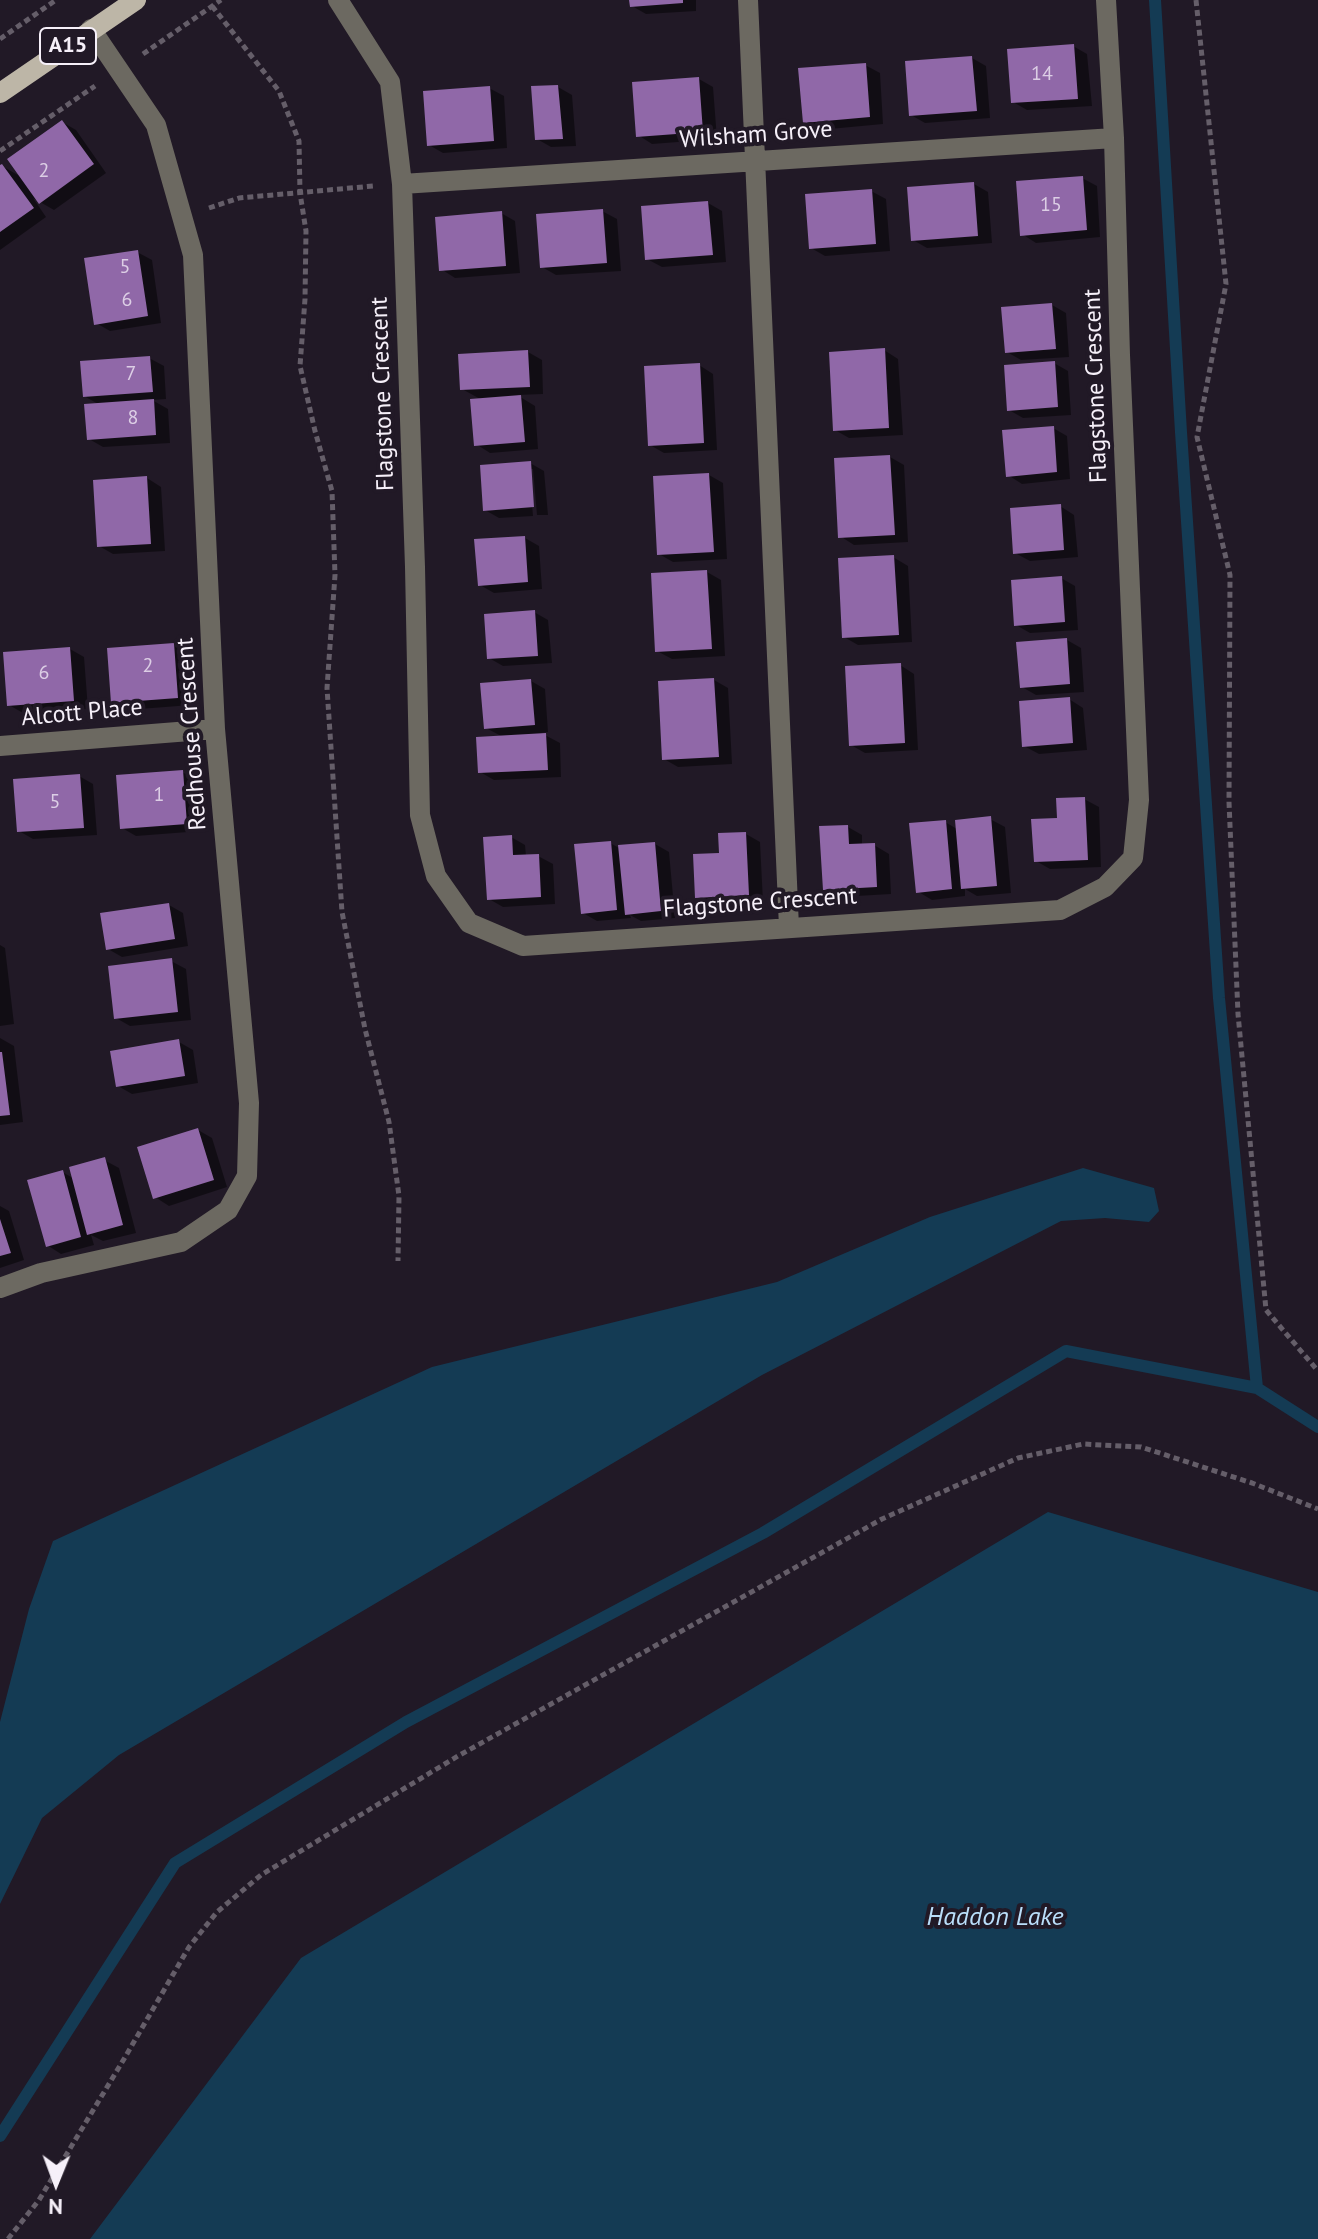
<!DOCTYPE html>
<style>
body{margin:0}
#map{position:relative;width:1318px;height:2239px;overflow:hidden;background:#211926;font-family:"PT Sans",sans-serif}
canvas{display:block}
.north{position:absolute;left:16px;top:2143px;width:80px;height:80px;-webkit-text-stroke:6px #211926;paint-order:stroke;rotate:181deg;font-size:22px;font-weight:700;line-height:32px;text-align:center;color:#f6f0f9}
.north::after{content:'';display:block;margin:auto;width:28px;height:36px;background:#f6f0f9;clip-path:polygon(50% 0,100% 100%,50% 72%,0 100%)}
</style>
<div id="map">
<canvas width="1318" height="2239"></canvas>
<div class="north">N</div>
</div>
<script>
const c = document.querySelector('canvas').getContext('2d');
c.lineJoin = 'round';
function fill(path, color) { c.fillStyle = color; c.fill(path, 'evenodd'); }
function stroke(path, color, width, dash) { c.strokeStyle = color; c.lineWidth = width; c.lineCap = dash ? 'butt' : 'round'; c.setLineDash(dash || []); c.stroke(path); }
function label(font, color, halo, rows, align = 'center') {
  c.font = font + ' "PT Sans",sans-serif'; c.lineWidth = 8; c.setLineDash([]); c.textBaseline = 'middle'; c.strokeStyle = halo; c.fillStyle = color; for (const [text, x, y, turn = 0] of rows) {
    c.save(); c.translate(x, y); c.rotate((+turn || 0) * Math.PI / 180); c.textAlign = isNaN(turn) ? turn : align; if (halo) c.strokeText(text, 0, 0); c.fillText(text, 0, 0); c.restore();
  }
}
fill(new Path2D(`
 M 1083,1168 L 1154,1188 L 1159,1211 L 1149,1222 L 1105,1218 L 1061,1221 L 762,1375 L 119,1755 L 42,1818 L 0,1904 L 0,1722 L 29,1609 L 53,1541 L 432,1367 L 777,1282 L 930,1217 Z
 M 1048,1512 L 1318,1592 L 1318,2239 L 90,2239 L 301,1958 Z`), '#143b54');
fill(new Path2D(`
 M 631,0 L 696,0 L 696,11 L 646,14 L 632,6 Z
 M 1073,46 L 1087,54 L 1092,106 L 1027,110 L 1013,102 Z
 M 972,58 L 986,66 L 990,118 L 925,123 L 911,115 Z
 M 865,65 L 880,73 L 883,124 L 819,130 L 805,121 Z
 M 699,79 L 713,87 L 717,139 L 652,144 L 638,135 Z
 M 558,87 L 572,95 L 576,146 L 551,147 L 537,139 Z
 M 489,88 L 504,96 L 507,148 L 443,153 L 429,145 Z
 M 62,122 L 76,130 L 106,173 L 54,210 L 33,198 L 46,217 L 0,250 L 0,168 L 2,166 L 23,178 Z
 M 1082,178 L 1097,186 L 1100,237 L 1036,243 L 1022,234 Z
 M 974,184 L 988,192 L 992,243 L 927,248 L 913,240 Z
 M 871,191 L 886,199 L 890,251 L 825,256 L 811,248 Z
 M 708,203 L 722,211 L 726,262 L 662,267 L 647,259 Z
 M 602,211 L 617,219 L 621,271 L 556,275 L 542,267 Z
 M 501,213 L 515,221 L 520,273 L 455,278 L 441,269 Z
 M 137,252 L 152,260 L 161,323 L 110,331 L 96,323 Z
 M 1052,305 L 1066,313 L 1069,357 L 1021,360 L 1007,352 Z
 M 884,350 L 898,359 L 903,435 L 849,438 L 835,430 Z
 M 528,352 L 542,360 L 543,394 L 517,395 L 535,406 L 538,449 L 490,453 L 476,444 L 482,400 L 462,389 Z
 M 149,358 L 164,366 L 166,399 L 152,400 L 168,409 L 170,443 L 103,447 L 89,439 L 100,405 L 84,396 Z
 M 1054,363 L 1068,371 L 1071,415 L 1023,418 L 1009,410 Z
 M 699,365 L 713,374 L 717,450 L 664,453 L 650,445 Z
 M 1053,428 L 1067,436 L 1070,479 L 1022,484 L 1008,475 Z
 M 890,457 L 904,465 L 908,542 L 854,545 L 840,536 Z
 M 530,463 L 544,471 L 548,515 L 537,515 L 533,469 L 529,469 L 533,516 L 499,518 L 485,510 Z
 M 709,475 L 723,483 L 727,559 L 673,562 L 659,554 Z
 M 147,478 L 161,487 L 165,551 L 113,554 L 99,546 Z
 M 1060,506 L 1074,515 L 1078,557 L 1030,561 L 1015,553 Z
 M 525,538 L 539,546 L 542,589 L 494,593 L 480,585 Z
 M 893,557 L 908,566 L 912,642 L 858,645 L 844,637 Z
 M 707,572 L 721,580 L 725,656 L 672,659 L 657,651 Z
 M 1061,578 L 1075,586 L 1078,630 L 1030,633 L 1016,625 Z
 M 534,612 L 548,620 L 552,663 L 503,666 L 489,658 Z
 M 1067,640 L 1081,648 L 1084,692 L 1036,695 L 1022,687 Z
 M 173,645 L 187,653 L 191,705 L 127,710 L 112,702 Z
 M 70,649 L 84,657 L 88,709 L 23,713 L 9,705 Z
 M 900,665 L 914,674 L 918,750 L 865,753 L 851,745 Z
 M 714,680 L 728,688 L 732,764 L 678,767 L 664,759 Z
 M 531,681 L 545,689 L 548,732 L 541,733 L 560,743 L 561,777 L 494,780 L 480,772 L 503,737 L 486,728 Z
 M 1069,699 L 1083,708 L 1087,750 L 1039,754 L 1024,746 Z
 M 182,772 L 197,780 L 201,831 L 136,836 L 122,828 Z
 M 79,776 L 93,784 L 97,835 L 33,839 L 19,831 Z
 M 1084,799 L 1099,807 L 1101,867 L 1050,869 L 1036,861 Z
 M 990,819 L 1005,827 L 1011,893 L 977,896 L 965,889 L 965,896 L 932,900 L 917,891 L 945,822 L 957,829 Z
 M 848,827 L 862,835 L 862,846 L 874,845 L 889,854 L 891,894 L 839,897 L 825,888 Z
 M 746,834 L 760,842 L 763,902 L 711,905 L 697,897 L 721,855 Z
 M 511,837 L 525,845 L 526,856 L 538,856 L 553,864 L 555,904 L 503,907 L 489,899 Z
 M 610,843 L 621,849 L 655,844 L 669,852 L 675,918 L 641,921 L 630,915 L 631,918 L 597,921 L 583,913 Z
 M 169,905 L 183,913 L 188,946 L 122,957 L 108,949 Z
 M 0,945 L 5,948 L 14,1024 L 0,1026 Z
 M 171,961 L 186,969 L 191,1020 L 130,1026 L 116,1018 Z
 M 0,1038 L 14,1046 L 23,1122 L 0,1125 Z
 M 179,1042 L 193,1050 L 198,1083 L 132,1094 L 118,1086 Z
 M 198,1130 L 212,1138 L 227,1187 L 169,1206 L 155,1197 Z
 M 104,1160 L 119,1168 L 136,1233 L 103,1241 L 91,1235 L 94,1245 L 61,1254 L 47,1245 L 62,1172 L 75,1179 Z
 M 0,1206 L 9,1211 L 24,1260 L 0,1268 Z`), '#0007');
stroke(new Path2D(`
 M 1155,0 L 1181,432 L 1219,998 L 1257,1388
 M 0,2136 L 175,1863 L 406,1722 L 763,1533 L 1066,1351 L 1257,1388 L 1318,1427`), '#143b54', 12);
fill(new Path2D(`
 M 629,0 L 683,0 L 683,3 L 630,7 Z
 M 1074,44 L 1078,99 L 1011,103 L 1007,49 Z
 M 972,56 L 977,111 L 909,116 L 905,61 Z
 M 866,63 L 870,117 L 803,123 L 798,68 Z
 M 699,77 L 703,132 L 636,137 L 632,82 Z
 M 558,85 L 563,139 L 535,140 L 531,86 Z
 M 490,86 L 494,141 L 427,146 L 423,91 Z
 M 62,120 L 94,164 L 39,204 L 7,159 Z
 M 2,164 L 34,208 L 0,232 L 0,165 Z
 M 1083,176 L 1087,230 L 1020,236 L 1016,181 Z
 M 974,182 L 978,236 L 911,241 L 907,187 Z
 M 872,189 L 876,244 L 809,249 L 805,194 Z
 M 708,201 L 713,255 L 645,260 L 641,206 Z
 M 603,209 L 607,263 L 540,268 L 536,214 Z
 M 502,211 L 506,266 L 439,271 L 435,217 Z
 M 138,250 L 148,316 L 94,325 L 84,258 Z
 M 1052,303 L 1056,349 L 1005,353 L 1001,307 Z
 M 885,348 L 889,428 L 833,431 L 829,352 Z
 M 528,350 L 530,387 L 460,390 L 458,354 Z
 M 150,356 L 153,392 L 83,397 L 80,361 Z
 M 1055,361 L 1058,407 L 1007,411 L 1004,365 Z
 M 700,363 L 704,443 L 648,446 L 644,366 Z
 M 521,395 L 525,442 L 474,446 L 470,399 Z
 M 154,399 L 156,435 L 87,440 L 84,404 Z
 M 1054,426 L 1057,472 L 1006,477 L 1002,430 Z
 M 890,455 L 895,535 L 838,538 L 834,458 Z
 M 531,461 L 534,507 L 483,511 L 480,465 Z
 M 709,473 L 714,552 L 657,555 L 653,476 Z
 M 147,476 L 151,544 L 97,547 L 93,480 Z
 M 1061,504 L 1064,550 L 1013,554 L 1010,508 Z
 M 525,536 L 528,582 L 478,586 L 474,539 Z
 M 894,555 L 899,635 L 842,638 L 838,558 Z
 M 707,570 L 712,649 L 655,652 L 651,573 Z
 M 1062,576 L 1065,622 L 1014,626 L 1011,580 Z
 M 535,610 L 538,656 L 487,659 L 484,614 Z
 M 1067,638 L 1070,684 L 1020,688 L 1016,642 Z
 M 174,643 L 178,698 L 111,703 L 107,648 Z
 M 70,647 L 74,701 L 7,706 L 3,652 Z
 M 901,663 L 905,743 L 849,746 L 845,666 Z
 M 714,678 L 719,757 L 662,760 L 658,681 Z
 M 531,679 L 535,725 L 484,729 L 480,683 Z
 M 1070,697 L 1073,743 L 1022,747 L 1019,701 Z
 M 546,733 L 548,770 L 478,773 L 476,737 Z
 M 183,770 L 187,824 L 120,829 L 116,775 Z
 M 80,774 L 84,828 L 17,832 L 13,779 Z
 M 1085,797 L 1088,860 L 1034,862 L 1031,819 L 1057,818 L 1056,798 Z
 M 991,816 L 997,886 L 961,889 L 955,820 Z
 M 946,820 L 952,889 L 916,893 L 909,823 Z
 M 848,825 L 849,844 L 875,843 L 877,887 L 823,890 L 819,826 Z
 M 746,832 L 749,895 L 695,898 L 693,854 L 719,853 L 718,833 Z
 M 512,835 L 513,855 L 539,854 L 541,897 L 487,900 L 483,837 Z
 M 611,841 L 617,910 L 581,914 L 574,844 Z
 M 655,842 L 661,911 L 625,915 L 618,845 Z
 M 169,903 L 175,939 L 106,950 L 100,913 Z
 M 172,958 L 178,1012 L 114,1019 L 108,966 Z
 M 179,1039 L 185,1076 L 116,1087 L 110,1051 Z
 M 0,1052 L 2,1052 L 10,1115 L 0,1116 Z
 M 198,1128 L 214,1180 L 153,1199 L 137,1147 Z
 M 105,1157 L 123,1225 L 87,1235 L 69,1167 Z
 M 63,1170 L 81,1237 L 46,1247 L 27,1180 Z
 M 0,1219 L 11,1253 L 0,1256 Z`), '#9068a8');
stroke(new Path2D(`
 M 1196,0 L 1226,284 L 1197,437 L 1230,575 L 1229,802 L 1238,1014 L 1266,1310 L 1318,1371
 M 212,6 L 279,91 L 299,141 L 300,193 L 306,231 L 305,299 L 300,366 L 315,431 L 332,491 L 335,575 L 327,688 L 342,912 L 365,1029 L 389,1122 L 399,1196 L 398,1261
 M 0,39 L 56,0
 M 143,54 L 221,0
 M 0,151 L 95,86
 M 209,208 L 239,198 L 373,186
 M 8,2239 L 39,2200 L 124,2059 L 189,1947 L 217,1912 L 261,1875 L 458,1756 L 882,1519 L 1018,1458 L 1083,1444 L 1141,1447 L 1252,1483 L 1318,1509`), '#655e69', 5, [6, 4]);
stroke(new Path2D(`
 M 338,0 L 390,82 L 402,184 L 415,567 L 420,815 L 436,876 L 469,923 L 523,946 L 1060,910 L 1105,887 L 1133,858 L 1139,800 L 1120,355 L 1114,138 L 1106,0
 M 748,0 L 789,927
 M 402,184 L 1114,138
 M 0,746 L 215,729
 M 0,1288 L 41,1273 L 181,1242 L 228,1210 L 247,1176 L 249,1103 L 215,729 L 193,255 L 156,125 L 91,29`), '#6c6961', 20);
stroke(new Path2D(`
 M 0,93 L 136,0`), '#bdb6a7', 20);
label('20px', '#dccee5', null, [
 ["14",1042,74],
 ["2",44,171],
 ["15",1051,205],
 ["5",125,267],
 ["6",127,300],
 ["7",131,374],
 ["8",133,418],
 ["2",148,666],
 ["6",44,673],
 ["1",159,795],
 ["5",55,802]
]);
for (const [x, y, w] of [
 [68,46,56]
]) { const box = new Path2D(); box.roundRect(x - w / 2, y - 18, w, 36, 6); c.fillStyle = '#211926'; c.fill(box); stroke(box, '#f6f0f9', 2); }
label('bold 22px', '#f6f0f9', null, [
 ["A15",68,46]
]);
label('24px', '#f6f0f9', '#211926', [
 ["Wilsham Grove",756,135,-4],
 ["Flagstone Crescent",1096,386,-92],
 ["Flagstone Crescent",383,394,-92],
 ["Alcott Place",82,713,-5],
 ["Redhouse Crescent",192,734,-94],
 ["Flagstone Crescent",760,903,-4]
]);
label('italic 26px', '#badefa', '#211926', [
 ["Haddon Lake",995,1918]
]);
</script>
